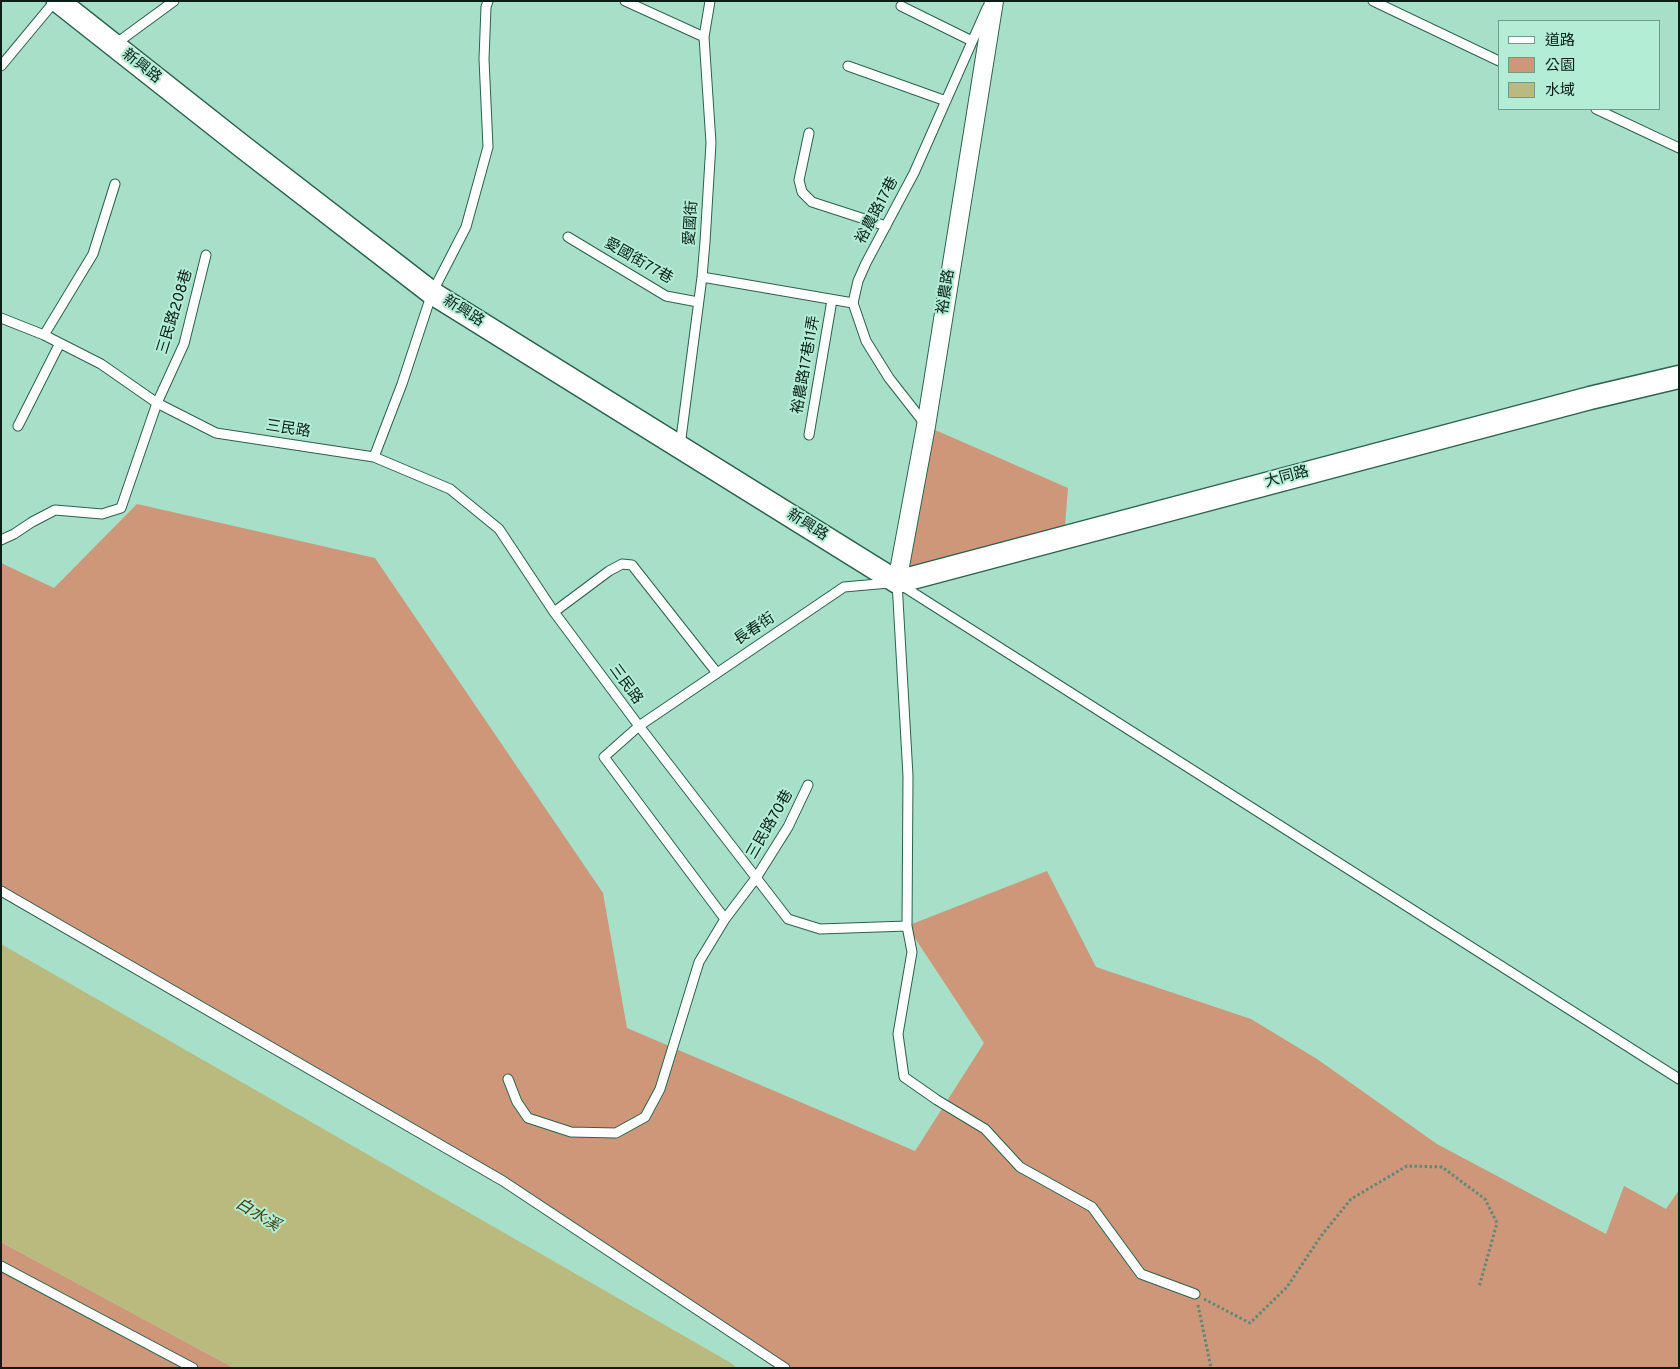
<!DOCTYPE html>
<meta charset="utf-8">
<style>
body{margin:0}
#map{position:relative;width:1680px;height:1369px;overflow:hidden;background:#a7dfc9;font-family:Overpass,"Noto Sans TC",sans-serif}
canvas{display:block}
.frame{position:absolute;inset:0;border:2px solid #091f18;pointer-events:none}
.legend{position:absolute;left:1498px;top:20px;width:162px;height:90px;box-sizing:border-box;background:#b4edd6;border:1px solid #709b8a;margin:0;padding:6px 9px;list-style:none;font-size:15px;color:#091f18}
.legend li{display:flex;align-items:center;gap:10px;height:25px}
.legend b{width:25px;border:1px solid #709b8a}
</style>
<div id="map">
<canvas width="1680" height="1369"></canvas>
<div class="frame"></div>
<ul class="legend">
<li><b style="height:6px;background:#fff"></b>道路</li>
<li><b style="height:14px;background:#cf977a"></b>公園</li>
<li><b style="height:14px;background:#baba7e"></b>水域</li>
</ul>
</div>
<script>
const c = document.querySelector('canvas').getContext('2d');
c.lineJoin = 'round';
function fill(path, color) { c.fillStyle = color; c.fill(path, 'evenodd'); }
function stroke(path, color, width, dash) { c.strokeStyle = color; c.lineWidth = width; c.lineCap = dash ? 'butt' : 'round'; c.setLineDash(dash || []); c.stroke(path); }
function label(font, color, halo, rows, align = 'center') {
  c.font = font + ' Overpass,"Noto Sans TC",sans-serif'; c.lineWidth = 4; c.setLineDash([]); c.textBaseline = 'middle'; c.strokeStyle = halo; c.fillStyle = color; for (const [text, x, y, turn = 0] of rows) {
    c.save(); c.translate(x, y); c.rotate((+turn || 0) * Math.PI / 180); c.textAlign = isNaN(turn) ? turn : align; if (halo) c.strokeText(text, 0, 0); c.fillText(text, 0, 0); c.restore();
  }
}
fill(new Path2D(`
 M 926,426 L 1068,488 L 1064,539 L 901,578 Z
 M 137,504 L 375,558 L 603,893 L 627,1028 L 915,1151 L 984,1043 L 907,926 L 1047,871 L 1096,967 L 1251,1019 L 1317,1059 L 1437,1144 L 1606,1234 L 1624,1186 L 1666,1209 L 1679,1190 L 1679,1368 L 793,1368 L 449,1150 L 1,897 L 1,563 L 54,588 Z
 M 1,1242 L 234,1368 L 1,1368 Z`), '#cf977a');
fill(new Path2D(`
 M 1,944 L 731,1363 L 737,1368 L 234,1368 L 1,1242 Z`), '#baba7e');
const service = new Path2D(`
 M 625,1 L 704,37
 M 1373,1 L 1499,61
 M 901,6 L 972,41
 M 114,45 L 174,1
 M 1,66 L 55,1
 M 848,66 L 946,101
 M 1596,109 L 1679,148
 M 809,133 L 799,180 L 802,192 L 812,202 L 886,226
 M 568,237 L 666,296 L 698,302
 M 702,277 L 853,303
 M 1,318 L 44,335 L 101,364 L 157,403 L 216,433 L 374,457 L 450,489 L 499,529 L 554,612 L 639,726 L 788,919 L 820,929 L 907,926 L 908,776 L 897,582
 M 44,335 L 93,254 L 115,184
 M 925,424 L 889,378 L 866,341 L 853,303 L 858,281 L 866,263 L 914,173 L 987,8
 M 18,426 L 60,343
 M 809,435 L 832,300
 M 680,446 L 702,277 L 705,242 L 711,143 L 704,37 L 710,1
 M 374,457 L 402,384 L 432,293 L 466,227 L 488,147 L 484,59 L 486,7 L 488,1
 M 1,540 L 14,534 L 32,522 L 55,510 L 102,514 L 121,508 L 157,403 L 184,344 L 206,255
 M 901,585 L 1679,1079
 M 554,612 L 609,571 L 622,564 L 632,565 L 717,673
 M 1,891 L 503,1181 L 785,1368
 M 725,919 L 604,757 L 639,726 L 844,587 L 889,583
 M 907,926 L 912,952 L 898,1034 L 904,1077 L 937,1100 L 985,1129 L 1020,1167 L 1092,1207 L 1141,1274 L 1195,1294
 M 508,1079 L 517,1102 L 528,1118 L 571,1132 L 616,1133 L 645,1117 L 660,1089 L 699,962 L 725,919 L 756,878 L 788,827 L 808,785
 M 1,1266 L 193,1368`);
const minor = new Path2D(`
 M 897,582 L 926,426 L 994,1`);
const tertiary = new Path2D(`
 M 58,1 L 243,147 L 432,293 L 897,582 L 1590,398 L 1679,377`);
stroke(service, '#2b614f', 11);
stroke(minor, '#2b614f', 20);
stroke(tertiary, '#2b614f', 25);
stroke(new Path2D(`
 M 1204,1299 L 1250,1323 L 1287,1287 L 1321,1236 L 1351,1199 L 1407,1166 L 1442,1167 L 1485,1199 L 1497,1223 L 1479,1287
 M 1198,1305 L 1211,1368`), '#5f8879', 3, [2.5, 2.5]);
stroke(service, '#fff', 9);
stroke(minor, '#fff', 18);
stroke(tertiary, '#fff', 22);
label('15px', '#091f18', '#b4edd6', [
 ["新興路",141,67,38],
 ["裕農路17巷",878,211,-62],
 ["愛國街",692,223,-86],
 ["愛國街77巷",638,262,30],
 ["裕農路",947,292,-81],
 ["三民路208巷",176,312,-73],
 ["新興路",463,312,32],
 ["裕農路17巷11弄",807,365,-80],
 ["三民路",288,430,9],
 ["大同路",1287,478,-15],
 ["新興路",807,526,32],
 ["長春街",755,630,-34],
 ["三民路",625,685,54],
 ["三民路70巷",771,825,-60]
]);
label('italic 16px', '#434213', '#b4edd6', [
 ["白水溪",257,1216,31]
]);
</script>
